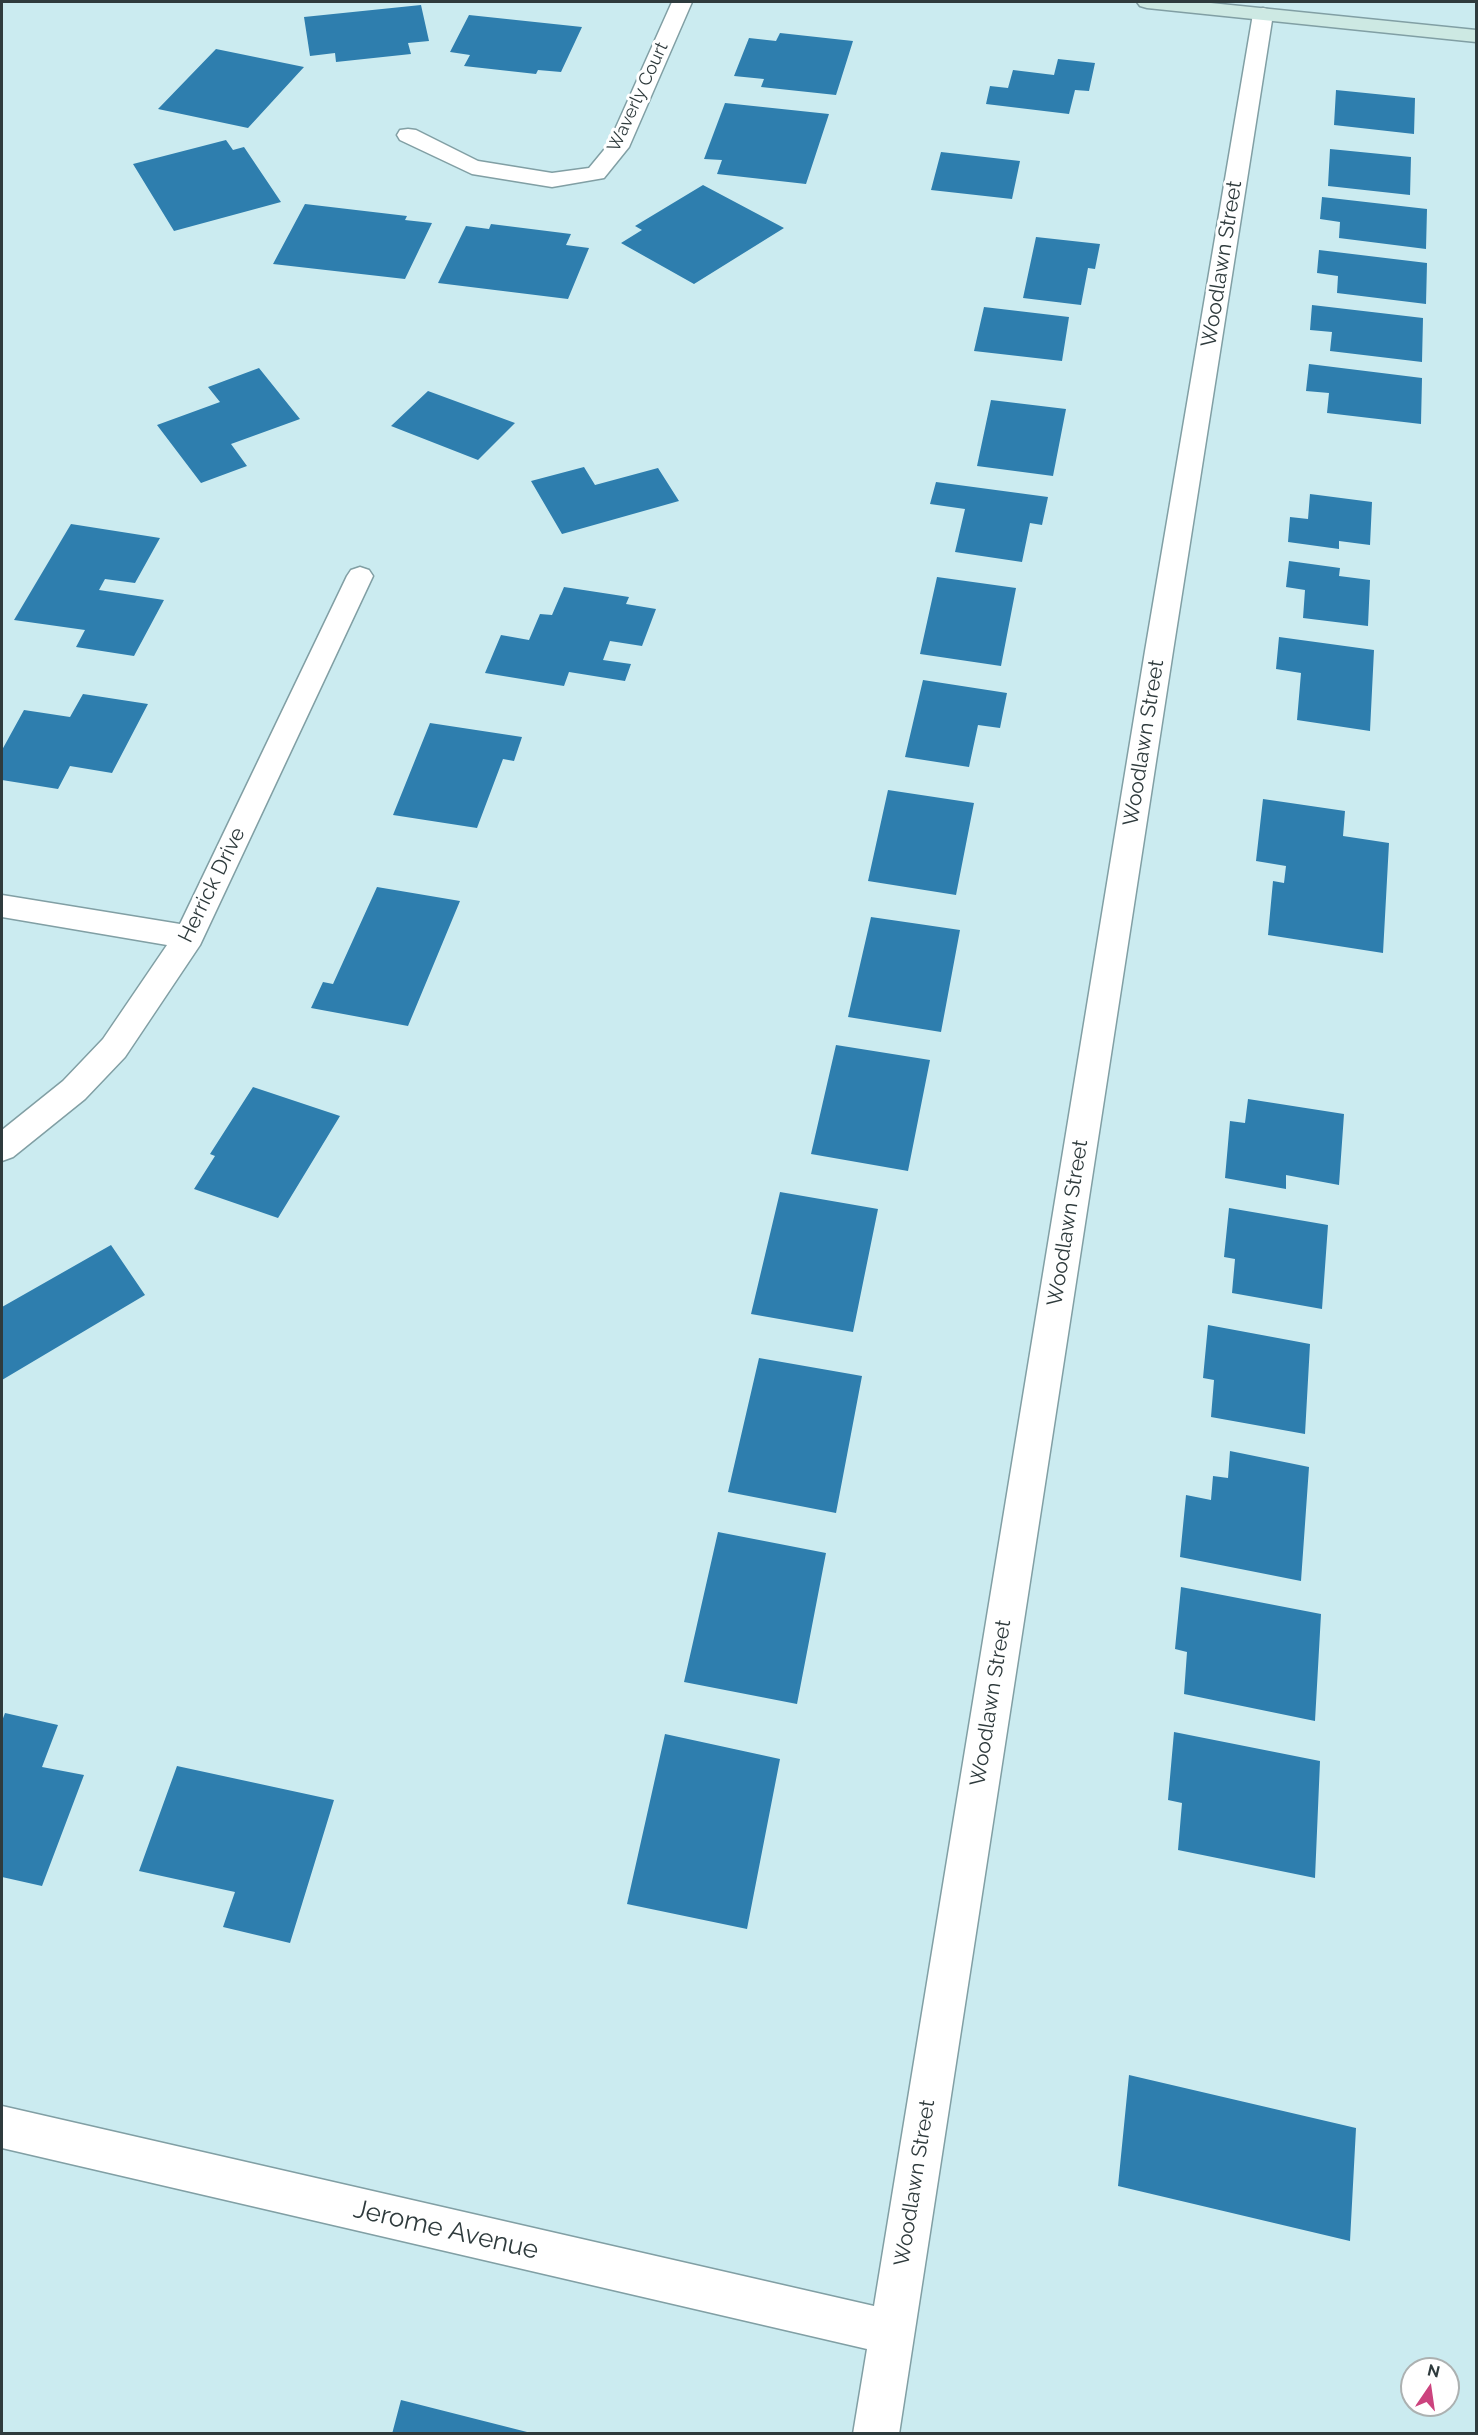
<!DOCTYPE html>
<style>
body{margin:0}
#map{position:relative;width:1478px;height:2435px;overflow:hidden;background:#cbebf0;font-family:Raleway,sans-serif}
canvas{display:block}
.frame{position:absolute;inset:0;border:3px solid #2f3b3d;pointer-events:none}
.north{position:absolute;left:1400px;top:2357px;width:60px;height:60px;box-sizing:border-box;background:#fff;border:2px solid #acb1b1;border-radius:50%;rotate:13deg;font-size:16px;font-weight:700;line-height:24px;text-align:center;color:#2f3b3d}
.north::after{content:'';display:block;margin:auto;width:21px;height:27px;background:#cc437e;clip-path:polygon(50% 0,100% 100%,50% 72%,0 100%)}
</style>
<div id="map">
<canvas width="1478" height="2435"></canvas>
<div class="frame"></div>
<div class="north">N</div>
</div>
<script>
const c = document.querySelector('canvas').getContext('2d');
c.lineJoin = 'round';
function fill(path, color) { c.fillStyle = color; c.fill(path, 'evenodd'); }
function stroke(path, color, width, dash) { c.strokeStyle = color; c.lineWidth = width; c.lineCap = dash ? 'butt' : 'round'; c.setLineDash(dash || []); c.stroke(path); }
function label(font, color, halo, rows, align = 'center') {
  c.font = font + ' Raleway,sans-serif'; c.lineWidth = 6; c.setLineDash([]); c.textBaseline = 'middle'; c.strokeStyle = halo; c.fillStyle = color; for (const [text, x, y, turn = 0] of rows) {
    c.save(); c.translate(x, y); c.rotate((+turn || 0) * Math.PI / 180); c.textAlign = isNaN(turn) ? turn : align; if (halo) c.strokeText(text, 0, 0); c.fillText(text, 0, 0); c.restore();
  }
}
fill(new Path2D(`
 M 421,5 L 429,41 L 408,43 L 411,54 L 336,62 L 335,53 L 310,56 L 304,17 Z
 M 469,15 L 582,27 L 561,72 L 538,70 L 536,74 L 464,66 L 470,55 L 450,52 Z
 M 780,33 L 853,41 L 836,95 L 761,87 L 764,79 L 734,76 L 749,38 L 776,41 Z
 M 216,49 L 304,67 L 248,128 L 158,109 Z
 M 1058,59 L 1095,63 L 1089,91 L 1075,90 L 1069,114 L 986,104 L 990,86 L 1008,88 L 1013,70 L 1054,75 Z
 M 1336,90 L 1415,98 L 1414,134 L 1334,125 Z
 M 725,103 L 829,114 L 806,184 L 717,174 L 722,160 L 704,159 Z
 M 226,140 L 233,150 L 244,147 L 281,202 L 174,231 L 133,164 Z
 M 1330,149 L 1411,157 L 1410,195 L 1328,186 Z
 M 941,152 L 1020,161 L 1012,199 L 931,190 Z
 M 703,185 L 784,228 L 694,284 L 621,243 L 642,230 L 635,226 Z
 M 1322,197 L 1427,209 L 1426,249 L 1339,238 L 1340,222 L 1320,219 Z
 M 305,204 L 407,216 L 405,220 L 432,223 L 405,279 L 273,264 Z
 M 491,224 L 571,234 L 566,245 L 589,248 L 568,299 L 438,283 L 466,226 L 489,229 Z
 M 1036,237 L 1100,244 L 1095,269 L 1088,268 L 1081,305 L 1023,298 Z
 M 1319,250 L 1427,263 L 1426,304 L 1337,293 L 1338,276 L 1317,273 Z
 M 1312,305 L 1423,318 L 1422,362 L 1330,351 L 1332,332 L 1310,330 Z
 M 984,307 L 1069,317 L 1062,361 L 974,351 Z
 M 1309,364 L 1422,378 L 1421,424 L 1327,413 L 1329,393 L 1306,391 Z
 M 259,368 L 300,419 L 231,444 L 247,466 L 201,483 L 157,425 L 220,402 L 208,387 Z
 M 428,391 L 515,423 L 478,460 L 391,426 Z
 M 991,400 L 1066,409 L 1053,476 L 977,466 Z
 M 584,467 L 595,485 L 658,468 L 679,501 L 562,534 L 531,481 Z
 M 936,482 L 1048,497 L 1042,525 L 1030,523 L 1022,562 L 955,552 L 965,509 L 930,504 Z
 M 1310,494 L 1372,502 L 1370,545 L 1339,541 L 1339,549 L 1288,542 L 1290,517 L 1308,519 Z
 M 71,524 L 160,538 L 135,583 L 105,579 L 99,590 L 164,600 L 134,656 L 76,647 L 85,630 L 14,620 Z
 M 1289,561 L 1340,568 L 1339,576 L 1370,580 L 1368,626 L 1303,618 L 1305,590 L 1286,587 Z
 M 937,577 L 1016,588 L 1001,666 L 920,654 Z
 M 564,587 L 629,597 L 626,604 L 656,609 L 642,646 L 610,641 L 603,660 L 631,664 L 625,681 L 569,672 L 564,686 L 485,673 L 501,635 L 529,640 L 540,614 L 552,615 Z
 M 1279,637 L 1374,650 L 1370,731 L 1297,720 L 1301,673 L 1276,669 Z
 M 923,680 L 1007,693 L 1000,728 L 978,725 L 969,767 L 905,757 Z
 M 83,694 L 148,704 L 112,773 L 70,766 L 58,789 L 2,780 L 2,750 L 24,710 L 70,717 Z
 M 430,723 L 522,737 L 514,761 L 503,759 L 477,828 L 393,815 Z
 M 888,790 L 974,803 L 956,895 L 868,881 Z
 M 1263,799 L 1345,811 L 1343,836 L 1389,843 L 1383,953 L 1268,935 L 1273,881 L 1284,883 L 1286,866 L 1256,861 Z
 M 377,887 L 460,901 L 408,1026 L 311,1008 L 323,982 L 333,984 Z
 M 871,917 L 960,930 L 941,1032 L 848,1017 Z
 M 836,1045 L 930,1060 L 908,1171 L 811,1154 Z
 M 253,1087 L 340,1116 L 278,1218 L 194,1189 L 215,1156 L 210,1154 Z
 M 1248,1099 L 1344,1114 L 1339,1185 L 1286,1175 L 1286,1189 L 1225,1178 L 1230,1121 L 1245,1123 Z
 M 780,1192 L 878,1209 L 853,1332 L 751,1314 Z
 M 1229,1208 L 1328,1225 L 1322,1309 L 1232,1293 L 1235,1259 L 1224,1257 Z
 M 111,1245 L 145,1295 L 2,1380 L 2,1307 Z
 M 1208,1325 L 1310,1344 L 1305,1434 L 1211,1417 L 1214,1380 L 1203,1378 Z
 M 759,1358 L 862,1376 L 836,1513 L 728,1492 Z
 M 1230,1451 L 1309,1467 L 1301,1581 L 1180,1557 L 1186,1495 L 1211,1500 L 1213,1476 L 1228,1478 Z
 M 718,1532 L 826,1553 L 797,1704 L 684,1682 Z
 M 1181,1587 L 1321,1614 L 1315,1721 L 1184,1694 L 1187,1652 L 1175,1649 Z
 M 5,1713 L 58,1725 L 42,1767 L 84,1775 L 42,1886 L 2,1877 L 2,1721 Z
 M 1174,1732 L 1320,1761 L 1315,1878 L 1178,1850 L 1182,1803 L 1168,1800 Z
 M 665,1734 L 780,1759 L 747,1929 L 627,1904 Z
 M 177,1766 L 334,1800 L 290,1943 L 223,1927 L 235,1892 L 139,1871 Z
 M 1129,2075 L 1356,2128 L 1350,2241 L 1118,2186 Z
 M 401,2400 L 531,2433 L 531,2434 L 392,2434 Z`), '#2e7eae');
const minor = new Path2D(`
 M 672,2 L 692,2 L 629,147 L 604,178 L 552,187 L 472,174 L 400,140 L 397,135 L 400,130 L 408,129 L 416,130 L 478,161 L 552,173 L 589,168 L 608,145 Z
 M 1263,8 L 1270,10 L 1273,14 L 1173,651 L 899,2434 L 853,2434 L 867,2349 L 2,2148 L 2,2106 L 874,2306 L 1145,651 L 1253,14 L 1256,10 Z
 M 360,567 L 369,570 L 373,576 L 200,945 L 125,1057 L 85,1099 L 13,1157 L 2,1161 L 2,1130 L 63,1081 L 103,1039 L 167,945 L 2,917 L 2,895 L 180,924 L 347,576 L 351,570 Z`);
const secondary = new Path2D(`
 M 1137,2 L 1201,2 L 1476,30 L 1476,42 L 1147,8 L 1140,6 Z`);
stroke(minor, '#819fa4', 3);
stroke(secondary, '#819fa4', 3);
fill(minor, '#fff');
fill(secondary, '#cde9e3');
label('18px', '#2f3b3d', '#fff', [
 ["Waverly Court",638,97,-65]
]);
label('21px', '#2f3b3d', '#fff', [
 ["Woodlawn Street",1222,264,-81],
 ["Woodlawn Street",1144,743,-81],
 ["Herrick Drive",212,885,-64],
 ["Woodlawn Street",1068,1223,-81],
 ["Woodlawn Street",991,1703,-81],
 ["Woodlawn Street",915,2183,-81]
]);
label('26px', '#2f3b3d', '#fff', [
 ["Jerome Avenue",446,2230,13]
]);
</script>
